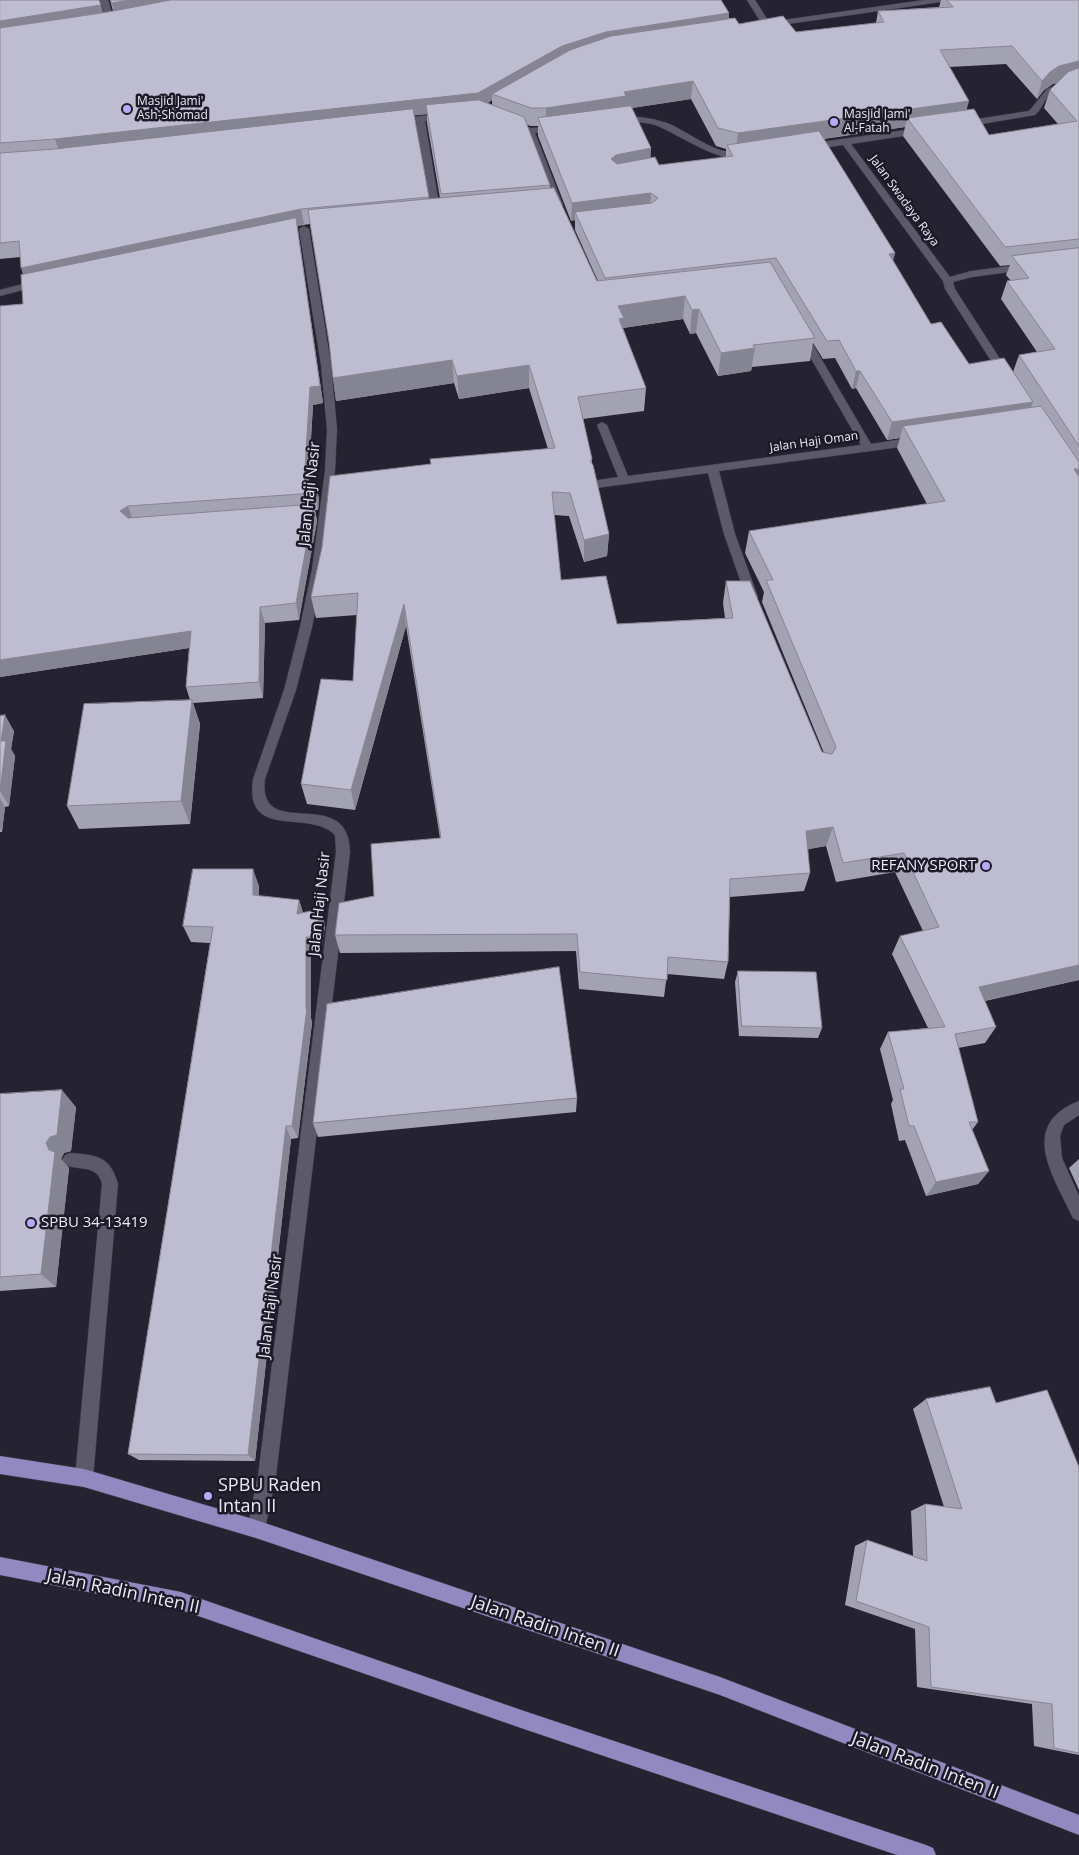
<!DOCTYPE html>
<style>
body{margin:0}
canvas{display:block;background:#252332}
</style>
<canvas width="1079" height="1855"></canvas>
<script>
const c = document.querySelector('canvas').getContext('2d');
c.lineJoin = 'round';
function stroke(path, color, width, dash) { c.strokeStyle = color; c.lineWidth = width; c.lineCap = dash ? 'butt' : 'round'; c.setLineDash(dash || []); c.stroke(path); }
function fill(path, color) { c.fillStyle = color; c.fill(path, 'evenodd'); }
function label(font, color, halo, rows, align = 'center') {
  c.font = font + ' "Open Sans",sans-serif'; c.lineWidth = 5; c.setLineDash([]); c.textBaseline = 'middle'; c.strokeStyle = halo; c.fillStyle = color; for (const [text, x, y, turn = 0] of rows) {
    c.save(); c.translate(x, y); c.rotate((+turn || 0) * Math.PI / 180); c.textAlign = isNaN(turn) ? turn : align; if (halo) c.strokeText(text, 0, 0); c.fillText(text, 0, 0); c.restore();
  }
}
const service = new Path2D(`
 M 1079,1101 L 1079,1115 L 1064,1125 L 1060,1136 L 1062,1158 L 1079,1196 L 1079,1221 L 1073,1218 C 1054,1177 1017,1125 1079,1101 Z
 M 70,1153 C 97,1155 110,1156 118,1184 L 93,1478 L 90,1484 L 84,1487 L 78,1484 L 75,1478 L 102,1184 C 97,1164 80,1171 65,1165 L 62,1160 L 65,1155 Z`);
const minor = new Path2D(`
 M 100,0 L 108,0 L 115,23 L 114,25 L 107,23 Z
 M 747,0 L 755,0 L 769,22 L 924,0 L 945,0 L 941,2 L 767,27 L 764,27 Z
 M 1079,78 L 1079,82 C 1068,85 1053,88 1047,98 C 1042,105 1041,110 1035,115 L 964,127 L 960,124 L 964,121 L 1029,111 L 1047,89 L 1062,82 Z
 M 444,113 L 447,114 L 447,118 L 425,121 L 441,216 L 436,219 L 431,216 L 416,122 L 396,125 L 392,122 L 396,119 Z
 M 619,116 C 637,116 655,118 672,125 C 688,133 703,144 720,150 C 729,153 743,150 749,155 C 729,171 676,132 655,125 C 642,121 629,123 616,121 L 615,119 Z
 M 513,122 L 531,128 L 556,126 L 560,129 L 556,132 L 535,133 L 563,205 L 561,207 L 555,207 L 553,205 L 526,133 L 510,127 L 509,125 Z
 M 920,128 L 924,131 L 923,133 L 851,144 L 950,277 L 971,271 L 1025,264 L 1030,267 L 1025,270 L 972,277 L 953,282 L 955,289 L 1011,376 L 1010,378 L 1002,378 L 945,289 L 943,281 L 843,145 L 808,150 L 804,147 L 808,144 Z
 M 304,226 L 309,229 L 331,365 L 337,429 L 335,471 L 324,569 L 312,627 L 296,690 L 265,779 C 257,844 349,782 350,852 L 276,1476 L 265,1529 L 262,1535 L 256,1538 L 250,1535 L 247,1529 L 258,1476 L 336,852 L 335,835 C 309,808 244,842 253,779 L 284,690 L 300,627 L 312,569 L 325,471 L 327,429 L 321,365 L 299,229 Z
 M 39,280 L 44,283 L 42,285 L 0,296 L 0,290 Z
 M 803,333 L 808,336 L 871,444 L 916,437 L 921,441 L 916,445 L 719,471 L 735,534 L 758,597 L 752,601 L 746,597 L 724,534 L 708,473 L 596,488 L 592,487 L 591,484 L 592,481 L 618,477 L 597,425 L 602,422 L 607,425 L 628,476 L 861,445 L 798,336 Z`);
const primary = new Path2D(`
 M 0,1456 L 84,1469 L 256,1520 L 720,1677 L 1079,1815 L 1079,1835 L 720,1695 L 256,1538 L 84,1487 L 0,1474 Z
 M 0,1557 L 181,1592 L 524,1711 L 926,1845 L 933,1848 L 936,1855 L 897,1855 L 524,1729 L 181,1610 L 0,1575 Z`);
stroke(service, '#3f3d4a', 1);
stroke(minor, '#3f3d4a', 1);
stroke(primary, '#3f3d4a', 1);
fill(service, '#5b596a');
fill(minor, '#5b596a');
fill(primary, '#9289c0');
fill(new Path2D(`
 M 0,0 L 103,13 L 113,11 L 110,0 L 721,0 L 729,18 L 739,24 L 796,32 L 876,23 L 878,11 L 939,7 L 941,0 L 1079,0 L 1079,980 L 985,1001 L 996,1027 L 985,1043 L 958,1048 L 978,1122 L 972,1130 L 989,1171 L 978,1184 L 926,1196 L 905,1140 L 899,1141 L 891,1104 L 893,1100 L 880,1049 L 888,1032 L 928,1028 L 892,954 L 900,936 L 923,931 L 895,872 L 836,882 L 826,846 L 807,849 L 810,873 L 804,891 L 730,897 L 728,962 L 724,979 L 667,974 L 664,997 L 579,989 L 576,951 L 340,953 L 335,935 L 374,896 L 440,838 L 406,626 L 355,810 L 307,804 L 301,784 L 353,681 L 357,615 L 316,618 L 311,597 L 548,449 L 529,388 L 459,399 L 454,383 L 336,401 L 333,378 L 330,345 L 310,224 L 297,226 L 323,403 L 313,405 L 308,484 L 316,483 L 319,500 L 318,510 L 315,510 L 317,521 L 299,620 L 265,623 L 263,698 L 193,703 L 200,724 L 190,824 L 79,829 L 67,806 L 190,700 L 186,687 L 189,648 L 0,677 L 0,306 L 23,304 L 23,274 L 20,257 L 0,259 ZM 1006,64 L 1037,99 L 1044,90 L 1053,84 L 1058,83 L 1050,90 L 1044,108 L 1058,124 L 989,135 L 967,110 L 949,67 ZM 691,99 L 716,146 L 726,149 L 726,157 L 659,165 L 650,158 L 651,148 L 632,108 ZM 492,100 L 492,105 L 488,103 ZM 427,114 L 427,123 L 440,198 L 429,199 L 414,115 ZM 527,125 L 531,126 L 538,126 L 538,136 L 571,221 L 575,220 L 575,230 L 598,281 L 597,281 L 550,188 L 550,185 ZM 905,127 L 903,136 L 1000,266 L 1010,265 L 1006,275 L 1011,281 L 1007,281 L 1001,299 L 1037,352 L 1019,355 L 1013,372 L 969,364 L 931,324 L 893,260 L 895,253 L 824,139 ZM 683,319 L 690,334 L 696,333 L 718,376 L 751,371 L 752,367 L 810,361 L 813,343 L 823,359 L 835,358 L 852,389 L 856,388 L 887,440 L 900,438 L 897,448 L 927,504 L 749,531 L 745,553 L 764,592 L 762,602 L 824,753 L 822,752 L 726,581 L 723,603 L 725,618 L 617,624 L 561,580 L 554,515 L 569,516 L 584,562 L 607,556 L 609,534 L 592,463 L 592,459 L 583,419 L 644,411 L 646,388 L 623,328 Z
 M 0,716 L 14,731 L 11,749 L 15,756 L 9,806 L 5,807 L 2,832 L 0,832 Z
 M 259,886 L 259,896 L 299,900 L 303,913 L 320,909 L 325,925 L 321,953 L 311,953 L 311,1018 L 312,1023 L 298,1138 L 291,1139 L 255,1461 L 139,1460 L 128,1454 L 210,943 L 191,942 L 183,926 Z
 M 738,971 L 822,1028 L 818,1038 L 739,1036 L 735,982 Z
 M 0,1094 L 76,1107 L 71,1151 L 64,1153 L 61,1159 L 69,1168 L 56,1287 L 0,1291 Z
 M 577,1098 L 576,1112 L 318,1137 L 313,1123 Z
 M 1079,1159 L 1079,1190 L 1069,1168 Z
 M 926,1399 L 996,1403 L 1079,1467 L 1079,1755 L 1034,1746 L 1032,1704 L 917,1687 L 915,1629 L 845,1605 L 855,1546 L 867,1540 L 913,1556 L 911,1511 L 925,1504 L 944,1507 L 913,1409 Z`), '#a3a2b3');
fill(new Path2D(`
 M 129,0 L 212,0 L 115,18 L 112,3 Z
 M 101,5 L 105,20 L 0,36 L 0,21 Z
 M 729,13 L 728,28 L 492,94 L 492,100 L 478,108 L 426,105 L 427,114 L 60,154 L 55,139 L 562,46 L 606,32 Z
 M 1079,61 L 1079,77 L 1053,84 L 1044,90 L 1037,99 L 1042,81 L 1050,72 L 1059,66 Z
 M 693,81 L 691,99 L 625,109 L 546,126 L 546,108 L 624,92 Z
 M 969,101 L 964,119 L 907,118 L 905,127 L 736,151 L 738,133 Z
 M 651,148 L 650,166 L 610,177 L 611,159 L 616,155 Z
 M 651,193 L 650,211 L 575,212 L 575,220 L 571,221 L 572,203 Z
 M 301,209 L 304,224 L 297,226 L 323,403 L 313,405 L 308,494 L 26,283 L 21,268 Z
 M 895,253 L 890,271 L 889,254 Z
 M 685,296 L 683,319 L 623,328 L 622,342 L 618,306 Z
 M 699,309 L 696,333 L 690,334 L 692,310 Z
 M 755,348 L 751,371 L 718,376 L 721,353 Z
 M 452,360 L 454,383 L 336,401 L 333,378 Z
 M 529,365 L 529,388 L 459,399 L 457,376 Z
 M 856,371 L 860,371 L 856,388 L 852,389 Z
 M 1033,402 L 1026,420 L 903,426 L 900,438 L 887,440 L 892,422 Z
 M 1074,469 L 1079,469 L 1079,477 Z
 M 316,483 L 319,500 L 318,510 L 315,493 Z
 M 314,504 L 317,521 L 299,620 L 296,603 Z
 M 128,506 L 134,523 L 120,511 Z
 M 609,534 L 607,556 L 584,562 L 584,540 Z
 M 404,604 L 406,626 L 355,810 L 351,790 Z
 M 260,607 L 265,623 L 263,698 L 259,682 Z
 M 191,631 L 196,647 L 0,677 L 0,660 Z
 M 192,700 L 200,724 L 190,824 L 181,801 Z
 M 5,715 L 14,731 L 11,749 L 15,756 L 9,806 L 0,791 L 1,741 Z
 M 0,798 L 5,807 L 2,832 L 0,828 Z
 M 833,827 L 826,846 L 800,851 L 806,831 Z
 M 253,869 L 259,886 L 259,912 L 253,895 Z
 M 299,900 L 304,916 L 297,914 Z
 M 320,909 L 325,925 L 321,953 L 317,937 Z
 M 306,937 L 311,953 L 311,1018 L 312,1023 L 298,1138 L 292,1126 L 306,1009 Z
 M 1079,965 L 1079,980 L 969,1004 L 979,987 Z
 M 62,1090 L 76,1107 L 71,1151 L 64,1153 L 61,1159 L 69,1168 L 56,1287 L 41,1274 L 49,1150 L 46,1143 Z
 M 286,1126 L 291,1139 L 255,1461 L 248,1455 Z
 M 989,1171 L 978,1184 L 926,1196 L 936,1182 Z`), '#858492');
const building = new Path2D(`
 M 0,0 L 99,0 L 101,5 L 0,21 Z
 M 111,0 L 129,0 L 112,3 Z
 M 171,0 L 721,0 L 729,13 L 606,32 L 562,46 L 478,93 L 55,139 L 0,143 L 0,28 L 108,12 Z
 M 947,0 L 1079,0 L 1079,61 L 1059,66 L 1050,72 L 1042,81 L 1012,46 L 940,50 L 969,101 L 738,133 L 718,128 L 693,81 L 624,92 L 626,96 L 546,108 L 531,108 L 492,94 L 570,50 L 611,36 L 735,18 L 739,24 L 783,16 L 796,32 L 884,22 L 878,11 L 953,7 Z
 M 1079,68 L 1079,239 L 1005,247 L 907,118 L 974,109 L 989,135 L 1077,121 L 1050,90 L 1068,72 Z
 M 479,100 L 524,117 L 550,185 L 441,194 L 426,105 Z
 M 631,106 L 651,148 L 616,155 L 611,159 L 617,164 L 655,157 L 659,165 L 733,156 L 727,145 L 819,131 L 895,253 L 889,254 L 931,324 L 941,322 L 969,364 L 1004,358 L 1033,402 L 892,422 L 860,371 L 856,371 L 839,340 L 827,341 L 776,258 L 605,278 L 575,212 L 652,203 L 658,198 L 651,193 L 572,203 L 538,118 Z
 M 413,109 L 429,197 L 301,209 L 21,268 L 19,241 L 0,243 L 0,153 L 55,149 Z
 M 554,188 L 597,281 L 770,262 L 815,338 L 753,345 L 755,348 L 721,353 L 699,309 L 692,310 L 685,296 L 618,306 L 624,318 L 619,319 L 646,388 L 578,397 L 592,459 L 590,461 L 593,465 L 609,534 L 584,540 L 570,493 L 552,492 L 561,580 L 606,576 L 617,624 L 733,618 L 726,581 L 750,581 L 822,752 L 832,754 L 836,747 L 766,580 L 773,580 L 749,531 L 945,501 L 903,426 L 1041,406 L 1079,462 L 1079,469 L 1074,469 L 1079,477 L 1079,965 L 979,987 L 996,1027 L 955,1034 L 978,1122 L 969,1122 L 989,1171 L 936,1182 L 914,1126 L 909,1126 L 900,1089 L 904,1089 L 888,1032 L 945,1027 L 900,936 L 939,927 L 904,853 L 843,863 L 833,827 L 806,831 L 810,873 L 730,879 L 728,962 L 668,957 L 667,980 L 580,972 L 577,934 L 335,935 L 339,903 L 374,896 L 371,844 L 441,838 L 404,604 L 351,790 L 301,784 L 321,679 L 353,681 L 358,593 L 311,597 L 322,547 L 330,476 L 431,464 L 430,459 L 555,448 L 529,365 L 457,376 L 452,360 L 333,378 L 329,342 L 308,210 Z
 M 296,218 L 320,386 L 310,387 L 304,485 L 316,483 L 315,493 L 128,506 L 120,511 L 128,518 L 314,504 L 296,603 L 260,607 L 259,682 L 186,687 L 191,631 L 0,660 L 0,306 L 23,304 L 21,275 Z
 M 1079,248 L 1079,446 L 1019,355 L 1055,349 L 1007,281 L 1029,278 L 1012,256 Z
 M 192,700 L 181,801 L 67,806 L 84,704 Z
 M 5,715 L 1,741 L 6,741 L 0,791 L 0,716 Z
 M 193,869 L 253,869 L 253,895 L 299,900 L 297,914 L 320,909 L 317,937 L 306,937 L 306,1009 L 307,1008 L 292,1126 L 286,1126 L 248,1455 L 128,1454 L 213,927 L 183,926 Z
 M 559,967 L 577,1098 L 313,1123 L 327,1004 Z
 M 738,971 L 816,972 L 822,1028 L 742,1026 Z
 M 62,1090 L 57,1135 L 50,1137 L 46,1143 L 49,1150 L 55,1152 L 41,1274 L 0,1277 L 0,1094 Z
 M 990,1387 L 996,1403 L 1047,1390 L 1079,1467 L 1079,1753 L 1054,1748 L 1052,1704 L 931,1687 L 929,1627 L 856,1601 L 867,1540 L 927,1561 L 925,1504 L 962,1509 L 926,1399 Z`);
fill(building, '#bebcd0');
stroke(building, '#858492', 1);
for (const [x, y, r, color] of [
 [127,109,5,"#b7abf7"],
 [834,122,5,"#b7abf7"],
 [986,866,5,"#b7abf7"],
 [31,1223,5,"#b7abf7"],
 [208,1496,5,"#b7abf7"]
]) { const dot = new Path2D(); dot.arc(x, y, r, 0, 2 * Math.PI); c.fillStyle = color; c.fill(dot); stroke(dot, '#1c1a28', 2); }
label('12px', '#ebeaf4', '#1c1a28', [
 ["Masjid Jami'",137,102],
 ["Ash-Shomad",137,116],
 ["Masjid Jami'",844,115],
 ["Al-Fatah",844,129]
], 'left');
label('12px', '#ebeaf4', '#1c1a28', [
 ["Jalan Swadaya Raya",904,201,54],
 ["Jalan Haji Oman",814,442,-8]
]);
label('15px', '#ebeaf4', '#1c1a28', [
 ["Jalan Haji Nasir",310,494,-84],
 ["Jalan Haji Nasir",320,904,-84],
 ["Jalan Haji Nasir",271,1306,-83]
]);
label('15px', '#ebeaf4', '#1c1a28', [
 ["REFANY SPORT",976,866],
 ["SPBU 34-13419",41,1223,"left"]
], 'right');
label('18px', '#ebeaf4', '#1c1a28', [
 ["SPBU Raden",218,1486],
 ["Intan II",218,1507]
], 'left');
label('18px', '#ebeaf4', '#1c1a28', [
 ["Jalan Radin Inten II",123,1592,12],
 ["Jalan Radin Inten II",545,1627,19],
 ["Jalan Radin Inten II",925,1766,21]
]);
</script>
